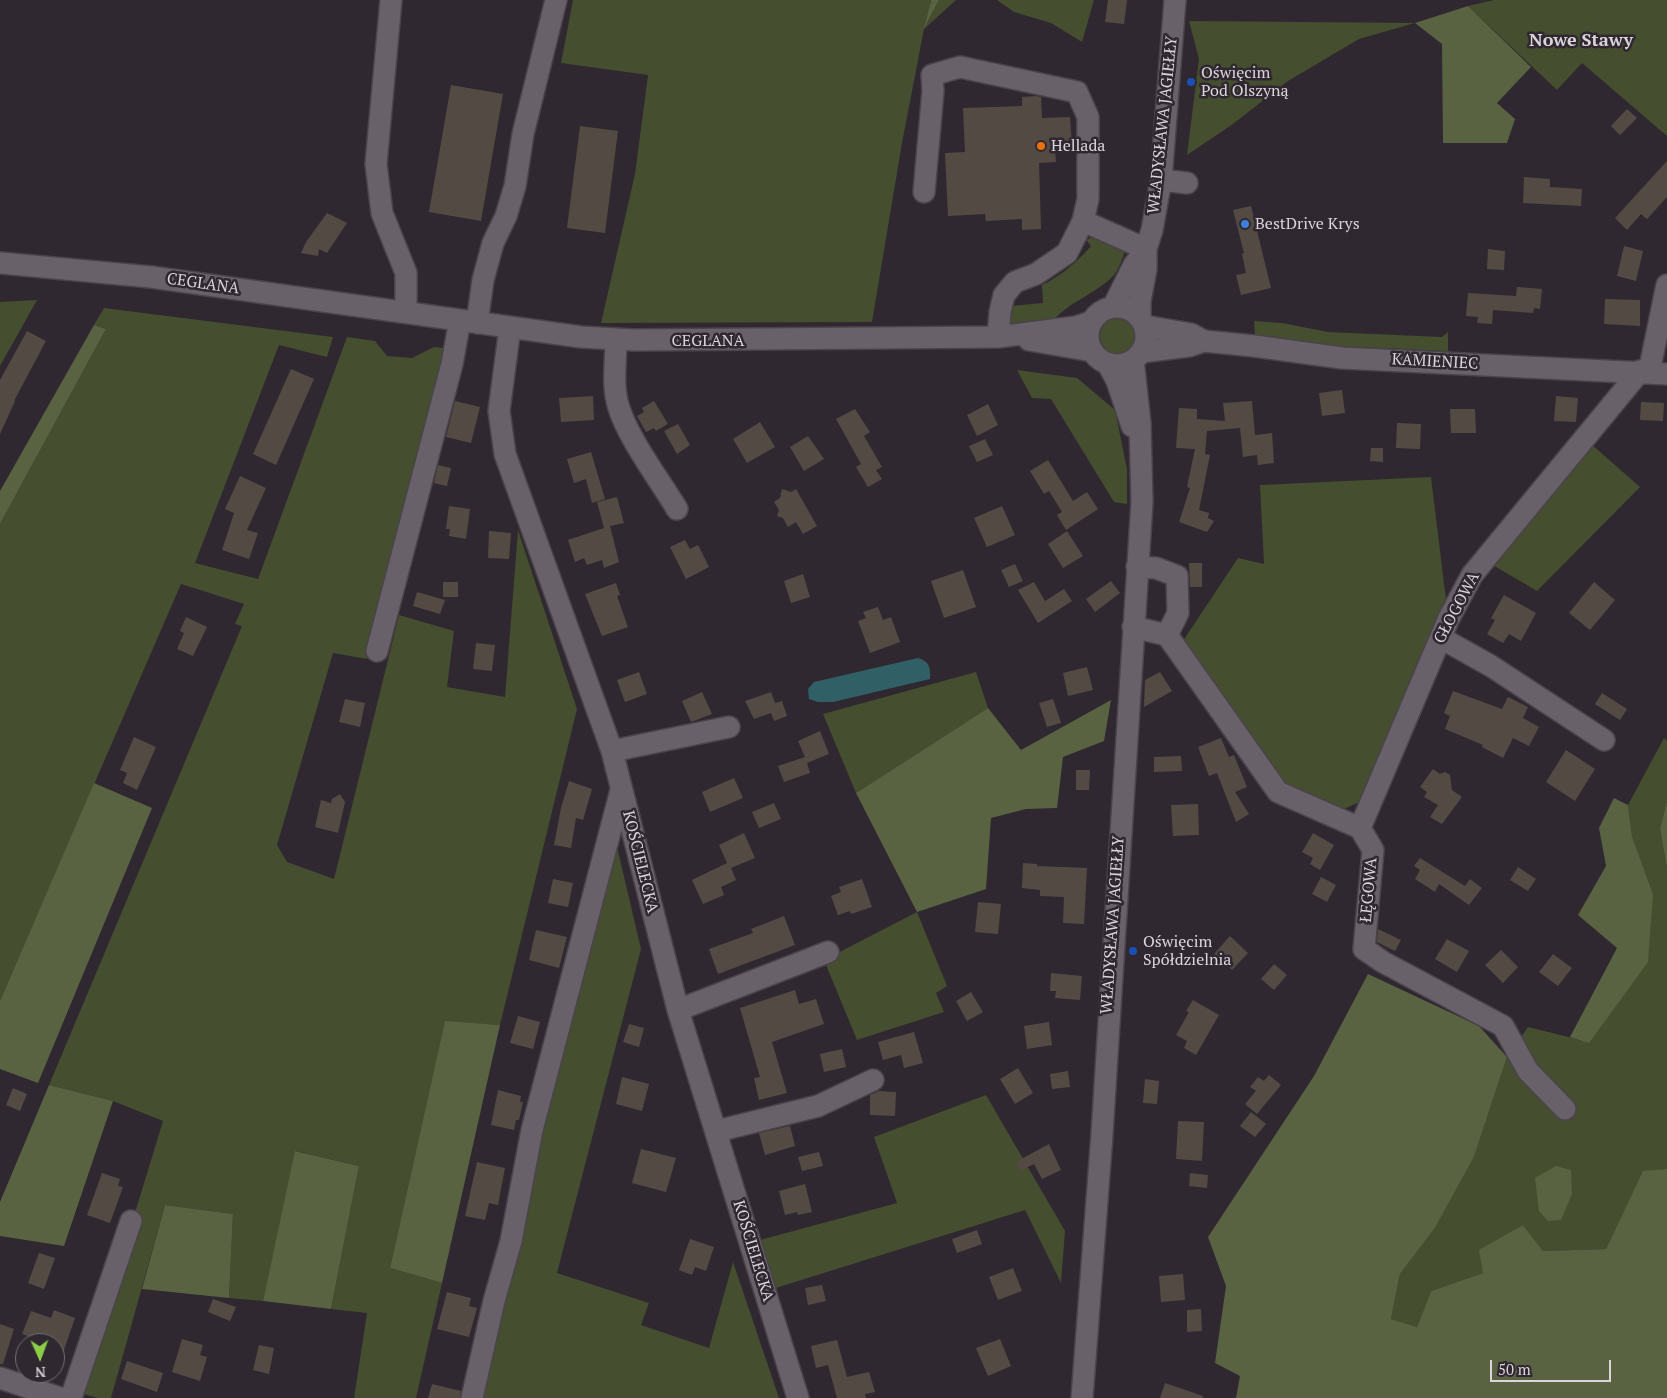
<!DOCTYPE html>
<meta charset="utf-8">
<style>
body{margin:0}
#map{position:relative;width:1667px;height:1398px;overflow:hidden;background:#2f2830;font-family:"PT Serif",serif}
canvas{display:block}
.north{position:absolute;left:15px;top:1333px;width:50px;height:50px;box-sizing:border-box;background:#2f2830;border:1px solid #736d74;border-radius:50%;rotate:178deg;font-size:14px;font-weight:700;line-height:20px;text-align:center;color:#dad5da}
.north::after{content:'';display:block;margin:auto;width:18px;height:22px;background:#8ace48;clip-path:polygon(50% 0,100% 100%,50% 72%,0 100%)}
.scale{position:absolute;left:1490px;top:1360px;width:121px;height:22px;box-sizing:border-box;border:2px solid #dad5da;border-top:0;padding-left:6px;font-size:15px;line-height:18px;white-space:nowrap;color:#dad5da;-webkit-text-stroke:4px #2f2830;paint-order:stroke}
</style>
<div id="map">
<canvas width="1667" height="1398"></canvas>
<div class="north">N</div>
<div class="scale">50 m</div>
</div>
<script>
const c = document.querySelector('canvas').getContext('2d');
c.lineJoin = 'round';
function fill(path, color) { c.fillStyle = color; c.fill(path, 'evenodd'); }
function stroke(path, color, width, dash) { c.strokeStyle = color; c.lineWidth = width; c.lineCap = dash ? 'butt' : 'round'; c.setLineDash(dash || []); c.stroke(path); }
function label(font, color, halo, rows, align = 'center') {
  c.font = font + ' "PT Serif",serif'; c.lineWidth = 5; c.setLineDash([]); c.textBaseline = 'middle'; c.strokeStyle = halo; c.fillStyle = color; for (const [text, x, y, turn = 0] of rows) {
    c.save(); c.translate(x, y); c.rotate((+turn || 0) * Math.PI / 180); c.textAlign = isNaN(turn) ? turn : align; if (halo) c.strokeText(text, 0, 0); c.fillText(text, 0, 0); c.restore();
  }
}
fill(new Path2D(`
 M 573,0 L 931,0 L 926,26 L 939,0 L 956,0 L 924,29 L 902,143 L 872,322 L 601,323 L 635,174 L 648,75 L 561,63 Z
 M 997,0 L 1094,0 L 1082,42 L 1051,23 L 1014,12 Z
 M 1494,0 L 1667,0 L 1667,136 L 1582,63 L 1557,90 L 1468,6 Z
 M 1189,21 L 1415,23 L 1359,39 L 1288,81 L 1233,124 L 1187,155 L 1199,59 Z
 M 1094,236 L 1102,238 L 1125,252 C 1122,259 1119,268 1115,274 C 1097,294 1069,301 1052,322 L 1015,324 L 1009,322 L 1011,306 L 1043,303 L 1042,285 C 1061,276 1077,262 1091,246 L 1086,240 Z
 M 37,300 L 0,366 L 0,302 Z
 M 104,308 L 333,337 L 327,357 L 279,345 L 195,563 L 258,579 L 347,337 L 375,341 L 387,356 L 412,358 L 434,347 L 450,349 L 367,659 L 333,653 L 277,845 L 287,862 L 334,879 L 399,615 L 454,631 L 447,687 L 505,697 L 518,530 L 577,709 L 500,1025 L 445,1022 L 390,1268 L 442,1283 L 416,1398 L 354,1398 L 367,1313 L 331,1309 L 359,1166 L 296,1151 L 263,1301 L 229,1298 L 233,1214 L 165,1205 L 111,1398 L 98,1398 L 80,1393 L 163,1121 L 113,1101 L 49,1085 L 242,626 L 235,624 L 244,604 L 181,584 L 0,1001 L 0,524 L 106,329 L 94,325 Z
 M1100 336a18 18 0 1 1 36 0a18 18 0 1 1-36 0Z
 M 1254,321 L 1282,323 L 1328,332 L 1442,337 L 1448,332 L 1448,351 L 1308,345 L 1255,336 Z
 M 1017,370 L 1077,378 L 1115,410 L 1127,469 L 1127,504 L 1114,502 L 1051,399 L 1032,398 Z
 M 1591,444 L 1640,487 L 1537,591 L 1491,564 Z
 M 1431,477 L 1446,600 L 1366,799 L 1342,810 L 1284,785 L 1181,644 L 1238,558 L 1264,564 L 1260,485 Z
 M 976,672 L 988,708 L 856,793 L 823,714 Z
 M 1664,738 L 1667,741 L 1667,800 L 1660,829 L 1667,869 L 1667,1169 L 1643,1172 L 1606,1249 L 1543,1251 L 1523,1225 L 1483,1273 L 1431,1291 L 1417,1327 L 1391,1319 L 1400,1274 L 1435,1228 L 1474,1157 L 1507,1057 L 1528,1027 L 1589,1042 L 1653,894 L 1632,836 L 1628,805 Z
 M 614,834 L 641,949 L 557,1273 L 649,1303 L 641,1325 L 709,1348 L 733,1262 L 779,1398 L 478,1398 Z
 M 917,912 L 947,986 L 936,993 L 944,1012 L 857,1040 L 824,960 Z
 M 986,1095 L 1065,1231 L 1061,1283 L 1025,1210 L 776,1288 L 760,1240 L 897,1203 L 874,1137 Z`), '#454e2f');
fill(new Path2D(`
 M 931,0 L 939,0 L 924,29 L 931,1 Z
 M 1468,6 L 1531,67 L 1497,103 L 1515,119 L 1507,143 L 1443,143 L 1442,44 L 1415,23 Z
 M 94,325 L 106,329 L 0,524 L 0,491 Z
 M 1111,700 L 1104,741 L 1063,757 L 1057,808 L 1026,809 L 991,818 L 986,889 L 917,912 L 856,793 L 988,708 L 1021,750 Z
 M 94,783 L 152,808 L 38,1083 L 0,1069 L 0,1001 Z
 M 1614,798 L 1628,805 L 1632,836 L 1653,894 L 1648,962 L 1589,1043 L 1570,1037 L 1617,948 L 1578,915 L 1606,866 L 1599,828 Z
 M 1667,800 L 1667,869 L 1660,829 Z
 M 1368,974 L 1479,1026 L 1507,1057 L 1474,1157 L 1435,1228 L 1400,1274 L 1391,1319 L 1417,1327 L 1431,1291 L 1483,1273 L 1479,1250 L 1523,1225 L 1543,1251 L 1606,1249 L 1643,1171 L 1667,1169 L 1667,1398 L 1236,1398 L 1240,1376 L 1215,1363 L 1226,1286 L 1208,1237 L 1314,1076 Z
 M 445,1021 L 500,1025 L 442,1283 L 390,1268 Z
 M 49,1085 L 113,1101 L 64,1246 L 0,1236 L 0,1202 Z
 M 295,1151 L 359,1166 L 331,1309 L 263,1301 Z
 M 1556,1166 L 1571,1170 L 1572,1194 L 1561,1220 L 1548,1221 L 1539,1211 L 1535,1178 Z
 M 165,1205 L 233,1214 L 229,1298 L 142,1289 Z`), '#596341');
fill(new Path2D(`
 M 918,658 C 930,662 930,667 930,679 L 833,702 L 818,702 L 809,699 L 808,689 L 814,682 Z`), '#306066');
fill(new Path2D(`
 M 1108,0 L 1127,0 L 1124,24 L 1105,22 Z
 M 451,85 L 503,94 L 481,221 L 429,212 Z
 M 1036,96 L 1041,97 L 1042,118 L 1070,117 L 1072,147 L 1055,148 L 1056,162 L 1039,163 L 1041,229 L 1022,230 L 1022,219 L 986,221 L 985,214 L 948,216 L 945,153 L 965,152 L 963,108 L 1022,106 L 1022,97 Z
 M 1627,109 L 1637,118 L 1620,135 L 1611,126 Z
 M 580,126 L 618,131 L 605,233 L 567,228 Z
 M 1667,161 L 1667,197 L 1647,219 L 1641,214 L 1627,230 L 1615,218 Z
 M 1524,177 L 1550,179 L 1550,187 L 1582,189 L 1581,206 L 1523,203 Z
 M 1251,206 L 1271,288 L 1241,295 L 1236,275 L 1246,273 L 1242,254 L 1244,253 L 1233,210 Z
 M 327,213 L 347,223 L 327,253 L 319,249 L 318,256 L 301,253 L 306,242 Z
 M 1624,246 L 1643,251 L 1636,281 L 1617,276 Z
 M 1488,249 L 1505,251 L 1504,270 L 1487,269 Z
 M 1517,287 L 1542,289 L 1540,309 L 1534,308 L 1533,313 L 1493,310 L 1492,324 L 1477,323 L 1478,317 L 1466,316 L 1468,293 L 1516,296 Z
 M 1605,299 L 1640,300 L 1640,326 L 1604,324 Z
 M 27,331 L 46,341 L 14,401 L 15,401 L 0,434 L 0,380 Z
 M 291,369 L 314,379 L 276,465 L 253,454 Z
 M 1342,390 L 1345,413 L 1322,416 L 1319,393 Z
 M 593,396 L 594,420 L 561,422 L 559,398 Z
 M 1556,396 L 1578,398 L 1576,422 L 1554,421 Z
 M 455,401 L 480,407 L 471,443 L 446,437 Z
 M 654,401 L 668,424 L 656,431 L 654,428 L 646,432 L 637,416 L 644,412 L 642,408 Z
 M 1252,401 L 1255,435 L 1272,433 L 1274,463 L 1258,465 L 1257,455 L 1243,457 L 1240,428 L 1207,431 L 1205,454 L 1210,455 L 1199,510 L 1209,513 L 1208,518 L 1214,521 L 1207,532 L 1179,522 L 1190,488 L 1187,487 L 1195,449 L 1176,448 L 1179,408 L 1197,409 L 1197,419 L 1225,421 L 1223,403 Z
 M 1641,402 L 1664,403 L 1663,421 L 1640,420 Z
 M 988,404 L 998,425 L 977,436 L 967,415 Z
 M 855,409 L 870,432 L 864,436 L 882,467 L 876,470 L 882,479 L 868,487 L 856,467 L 861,464 L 836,419 Z
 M 1450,409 L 1475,409 L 1476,433 L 1451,433 Z
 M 760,422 L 775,447 L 747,463 L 733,439 Z
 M 1397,423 L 1421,424 L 1420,449 L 1396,448 Z
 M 678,424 L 690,445 L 677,454 L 664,431 Z
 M 808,436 L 824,459 L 804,471 L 790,447 Z
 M 985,439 L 993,455 L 977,462 L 969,446 Z
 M 1371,448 L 1383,448 L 1383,462 L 1370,461 Z
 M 591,452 L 605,499 L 592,503 L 586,479 L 574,483 L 567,459 Z
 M 1048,460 L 1073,501 L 1087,492 L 1098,509 L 1066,530 L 1057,515 L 1062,512 L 1049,491 L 1044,494 L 1030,471 Z
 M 438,465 L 451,468 L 447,486 L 434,483 Z
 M 240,476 L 266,488 L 247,530 L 258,533 L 249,559 L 222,550 L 234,513 L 225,509 Z
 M 782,489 L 791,492 L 796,489 L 817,526 L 803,534 L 796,522 L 788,527 L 783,518 L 777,516 L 779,510 L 774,502 L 780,498 Z
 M 617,497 L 624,523 L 610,526 L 619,562 L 604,568 L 602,560 L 587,565 L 584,558 L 575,562 L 568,540 L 604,528 L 597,502 Z
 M 449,506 L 470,509 L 466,539 L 449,536 L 450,529 L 446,529 Z
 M 1002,506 L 1015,535 L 987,547 L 974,518 Z
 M 489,531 L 511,533 L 509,559 L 488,558 Z
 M 1067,531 L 1083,556 L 1063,568 L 1048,544 Z
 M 685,540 L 690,549 L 698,545 L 709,567 L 686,579 L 670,547 Z
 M 1189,563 L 1202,563 L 1202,587 L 1190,587 Z
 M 1015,564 L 1023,581 L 1009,587 L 1001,570 Z
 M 963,570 L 976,607 L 944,618 L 931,581 Z
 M 803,574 L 810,597 L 791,603 L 784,581 Z
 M 1111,581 L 1120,593 L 1095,612 L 1086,599 Z
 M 443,582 L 458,582 L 458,597 L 443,597 Z
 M 1034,582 L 1045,601 L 1064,589 L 1072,601 L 1038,623 L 1018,590 Z
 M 1594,582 L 1615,600 L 1590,630 L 1569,613 Z
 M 616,583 L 620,595 L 617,596 L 628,627 L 602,636 L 585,594 Z
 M 417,592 L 445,600 L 440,614 L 413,606 Z
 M 1504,595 L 1536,613 L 1521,641 L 1509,634 L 1503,643 L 1487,634 L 1495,620 L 1491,618 Z
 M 878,607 L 883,620 L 891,617 L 900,642 L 870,653 L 858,621 L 866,618 L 863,612 Z
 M 186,617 L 207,627 L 193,656 L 177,649 L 184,633 L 180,631 Z
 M 476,643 L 495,645 L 492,671 L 473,669 Z
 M 1087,667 L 1093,690 L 1068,696 L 1063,673 Z
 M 639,672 L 647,694 L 625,702 L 617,680 Z
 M 1160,672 L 1172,691 L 1144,707 L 1145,680 Z
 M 1453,691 L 1502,709 L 1508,697 L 1528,707 L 1523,718 L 1539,727 L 1529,746 L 1513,738 L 1503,758 L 1482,747 L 1483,745 L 1445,729 L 1450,716 L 1444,713 Z
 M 702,692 L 712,714 L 691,722 L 682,701 Z
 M 771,692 L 775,703 L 782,701 L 787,716 L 774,721 L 771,713 L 754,719 L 745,701 Z
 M 1602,693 L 1627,709 L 1620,720 L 1595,704 Z
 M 345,699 L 365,703 L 360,727 L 339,722 Z
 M 1053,699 L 1061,723 L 1047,727 L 1039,703 Z
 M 820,731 L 829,754 L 807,763 L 810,773 L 784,782 L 778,766 L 805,757 L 798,741 Z
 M 134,737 L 156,747 L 137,790 L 123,783 L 127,773 L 120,770 Z
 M 1221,738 L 1229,757 L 1234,755 L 1247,787 L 1235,792 L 1249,814 L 1236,822 L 1217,773 L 1209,776 L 1198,747 Z
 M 1566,750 L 1595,769 L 1575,801 L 1546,782 Z
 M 1181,756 L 1182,771 L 1154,772 L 1154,757 Z
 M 1433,769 L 1440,774 L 1445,772 L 1450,775 L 1452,790 L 1462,797 L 1442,824 L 1430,817 L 1438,805 L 1424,797 L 1427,792 L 1420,787 Z
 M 1076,770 L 1090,770 L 1089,790 L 1076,790 Z
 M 734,778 L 743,798 L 710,812 L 702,792 Z
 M 569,781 L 592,789 L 583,820 L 576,818 L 571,848 L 554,845 L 561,808 Z
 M 340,794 L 345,802 L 338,833 L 315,827 L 321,800 L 331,803 L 332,799 Z
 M 774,803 L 781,819 L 759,828 L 752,812 Z
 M 1198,804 L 1199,835 L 1173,836 L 1171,805 Z
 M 744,833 L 755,858 L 731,868 L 736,880 L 721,887 L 724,895 L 703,904 L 692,880 L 727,863 L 719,845 Z
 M 1313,833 L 1334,845 L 1320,870 L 1310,864 L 1313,858 L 1302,852 Z
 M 1420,858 L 1465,886 L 1470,879 L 1482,888 L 1469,905 L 1439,884 L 1435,892 L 1415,879 L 1420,870 L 1414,866 Z
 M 1023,863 L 1037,864 L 1037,866 L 1087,868 L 1084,924 L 1063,923 L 1064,897 L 1040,896 L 1040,890 L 1022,888 Z
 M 1518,867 L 1536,879 L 1528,891 L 1510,880 Z
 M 1321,877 L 1336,885 L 1327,902 L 1312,894 Z
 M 553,879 L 573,883 L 568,907 L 548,903 Z
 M 862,879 L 872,907 L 851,914 L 850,911 L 838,915 L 831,896 L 841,892 L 839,887 Z
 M 978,902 L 1001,904 L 998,934 L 975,932 Z
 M 784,916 L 795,945 L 718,974 L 709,949 L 753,933 L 751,929 Z
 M 1378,929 L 1401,940 L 1395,951 L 1377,942 Z
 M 536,930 L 567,937 L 559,968 L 529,960 Z
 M 1230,936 L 1248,953 L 1232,970 L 1214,954 Z
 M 1447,939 L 1469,951 L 1457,972 L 1435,959 Z
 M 1501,950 L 1518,967 L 1503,983 L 1485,965 Z
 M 1553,954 L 1572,968 L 1558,986 L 1539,972 Z
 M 1274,964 L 1287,975 L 1274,990 L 1261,979 Z
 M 1051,973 L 1082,976 L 1080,1000 L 1055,998 L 1056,991 L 1050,991 Z
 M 795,990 L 799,1004 L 816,999 L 824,1024 L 772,1042 L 787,1093 L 759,1100 L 754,1078 L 760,1077 L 740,1008 Z
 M 971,992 L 983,1012 L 967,1021 L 956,1001 Z
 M 1193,1000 L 1219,1015 L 1196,1055 L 1184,1048 L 1187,1041 L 1176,1035 L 1189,1012 L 1186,1011 Z
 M 518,1016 L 540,1022 L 533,1049 L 510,1043 Z
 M 1049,1022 L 1052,1045 L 1027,1049 L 1024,1026 Z
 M 629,1024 L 644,1028 L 639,1047 L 623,1042 Z
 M 914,1032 L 923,1063 L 904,1068 L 901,1055 L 883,1060 L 878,1042 Z
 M 842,1049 L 846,1067 L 824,1072 L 820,1054 Z
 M 1018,1068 L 1033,1093 L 1015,1104 L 1000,1079 Z
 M 1068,1071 L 1070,1087 L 1052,1089 L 1050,1074 Z
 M 1269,1075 L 1281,1085 L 1257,1114 L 1245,1104 L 1256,1091 L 1250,1087 L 1258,1077 L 1264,1081 Z
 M 622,1077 L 649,1084 L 642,1111 L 616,1104 Z
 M 1145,1079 L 1159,1081 L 1157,1104 L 1143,1103 Z
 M 13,1088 L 27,1094 L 20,1111 L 6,1105 Z
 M 498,1090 L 521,1096 L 520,1102 L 523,1102 L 519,1120 L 516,1120 L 514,1130 L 491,1125 Z
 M 879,1091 L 896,1092 L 895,1116 L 870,1115 L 870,1095 Z
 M 1251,1112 L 1266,1124 L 1255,1137 L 1240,1126 Z
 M 1178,1121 L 1204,1122 L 1202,1161 L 1176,1159 Z
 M 790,1126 L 795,1146 L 765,1155 L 759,1133 Z
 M 1049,1144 L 1061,1170 L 1042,1179 L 1034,1164 L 1020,1171 L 1016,1162 Z
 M 641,1149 L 676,1158 L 666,1192 L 632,1183 Z
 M 819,1152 L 823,1166 L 802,1171 L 798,1157 Z
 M 477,1162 L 505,1168 L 498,1205 L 489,1203 L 485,1220 L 465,1216 Z
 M 102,1173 L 120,1179 L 118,1186 L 123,1187 L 110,1223 L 87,1215 Z
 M 1190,1173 L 1208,1175 L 1207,1188 L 1189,1186 Z
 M 805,1184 L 812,1212 L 798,1215 L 797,1212 L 785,1215 L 779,1191 Z
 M 977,1230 L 982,1244 L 957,1253 L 952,1239 Z
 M 690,1239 L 714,1247 L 706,1271 L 695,1267 L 692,1275 L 679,1270 Z
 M 39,1253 L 55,1258 L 44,1289 L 28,1283 Z
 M 1013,1268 L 1022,1291 L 998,1300 L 989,1277 Z
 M 1183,1274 L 1185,1300 L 1161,1302 L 1159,1276 Z
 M 822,1285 L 826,1301 L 808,1305 L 805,1288 Z
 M 447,1292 L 471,1298 L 469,1306 L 477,1308 L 469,1337 L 437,1329 Z
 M 213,1299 L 236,1307 L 230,1321 L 208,1312 Z
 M 1201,1309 L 1202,1331 L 1187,1332 L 1187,1310 Z
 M 54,1310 L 75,1318 L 57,1370 L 55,1369 L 55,1343 L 47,1343 L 22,1334 L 31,1311 L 51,1318 Z
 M 0,1324 L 14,1329 L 3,1364 L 0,1364 Z
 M 182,1339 L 203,1345 L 200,1355 L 207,1357 L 200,1381 L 172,1372 Z
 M 1000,1339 L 1011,1366 L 988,1376 L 976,1348 Z
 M 837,1340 L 847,1377 L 869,1372 L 875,1392 L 865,1394 L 866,1398 L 837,1398 L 828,1365 L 816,1368 L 811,1346 Z
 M 259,1345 L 274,1348 L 269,1374 L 253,1370 Z
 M 127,1361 L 163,1373 L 157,1392 L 121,1379 Z
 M 1165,1383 L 1203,1396 L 1203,1398 L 1160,1398 Z
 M 432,1384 L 461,1391 L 460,1398 L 428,1398 Z`), '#534b43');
const minor = new Path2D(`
 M 391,0 L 376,164 L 382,213 L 406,273 L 406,312
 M 1161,180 L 1187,183
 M 924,192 L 933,91 L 932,75 L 960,67 L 1077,92 L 1088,117 L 1088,199 L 1083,221 L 1067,253 L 1036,274 L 1015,282 L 1004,295 L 1000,312 L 998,337
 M 1083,221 L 1146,249
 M 0,263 L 151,277 L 581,337 L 633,340 L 998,337 L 1076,327 L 1091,322
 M1088 336a29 29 0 1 1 58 0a29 29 0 1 1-58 0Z
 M 1113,307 L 1134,265 L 1145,251
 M 1140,317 L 1140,301 L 1146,269 L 1146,249 L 1152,230 L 1161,180 L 1175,0
 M 477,323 L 483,280 L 493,243 L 506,216 L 515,186 L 523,134 L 556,0
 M 1145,326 L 1191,334 L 1204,341
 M 510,327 L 499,411 L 505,454 L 612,751 L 678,1010 L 798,1398
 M 616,339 C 616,361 612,384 618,405 C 627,437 659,479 677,509
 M 1029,340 L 1092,351
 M 1141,352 L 1189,346 L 1204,341 L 1254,346 L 1342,358 L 1667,374
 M 1108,364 L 1117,381 L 1132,426
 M 1649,372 L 1667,285
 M 1137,567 L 1156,568 L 1177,576 L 1178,613 L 1167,635
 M 1133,627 L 1167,635 L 1278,792 L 1360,828 L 1373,850 L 1364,949 L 1383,962 L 1503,1026 L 1528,1071 L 1565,1109
 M 1441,638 L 1491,666 L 1604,740
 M 377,651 L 452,364 L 460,320
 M 612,751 L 729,727
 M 1360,828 L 1448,620 L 1472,575 L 1640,371
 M 678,1010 L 828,952
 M 717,1131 L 818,1106 L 873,1080
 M 0,1378 L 60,1398
 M 71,1398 L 131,1221
 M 472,1398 L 494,1301 L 511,1241 L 532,1130 L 621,790
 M 1082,1398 L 1102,1134 L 1142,502 L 1140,423 L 1133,360`);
stroke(minor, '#4a444a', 24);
stroke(minor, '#69616a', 21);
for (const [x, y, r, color] of [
 [1191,82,5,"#1a4fb4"],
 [1041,146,5,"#e8710a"],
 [1245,224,5,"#3f7fe0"],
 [1133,951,5,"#1a4fb4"]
]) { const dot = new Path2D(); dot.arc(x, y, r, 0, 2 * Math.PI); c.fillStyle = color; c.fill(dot); stroke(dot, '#2f2830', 2); }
label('16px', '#dad5da', '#2f2830', [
 ["Oświęcim",1201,73],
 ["Pod Olszyną",1201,91],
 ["Hellada",1051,146],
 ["BestDrive Krys",1255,224],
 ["Oświęcim",1143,942],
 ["Spółdzielnia",1143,960]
], 'left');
label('16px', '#dad5da', '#2f2830', [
 ["WŁADYSŁAWA JAGIEŁŁY",1163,125,-84],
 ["CEGLANA",203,284,8],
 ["CEGLANA",708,341],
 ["KAMIENIEC",1435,362,3],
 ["GŁOGOWA",1457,608,-62],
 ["KOŚCIELECKA",640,862,76],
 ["ŁĘGOWA",1369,890,-85],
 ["WŁADYSŁAWA JAGIEŁŁY",1113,925,-86],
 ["KOŚCIELECKA",753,1251,73]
]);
label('bold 18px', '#dad5da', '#2f2830', [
 ["Nowe Stawy",1581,41]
]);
</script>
